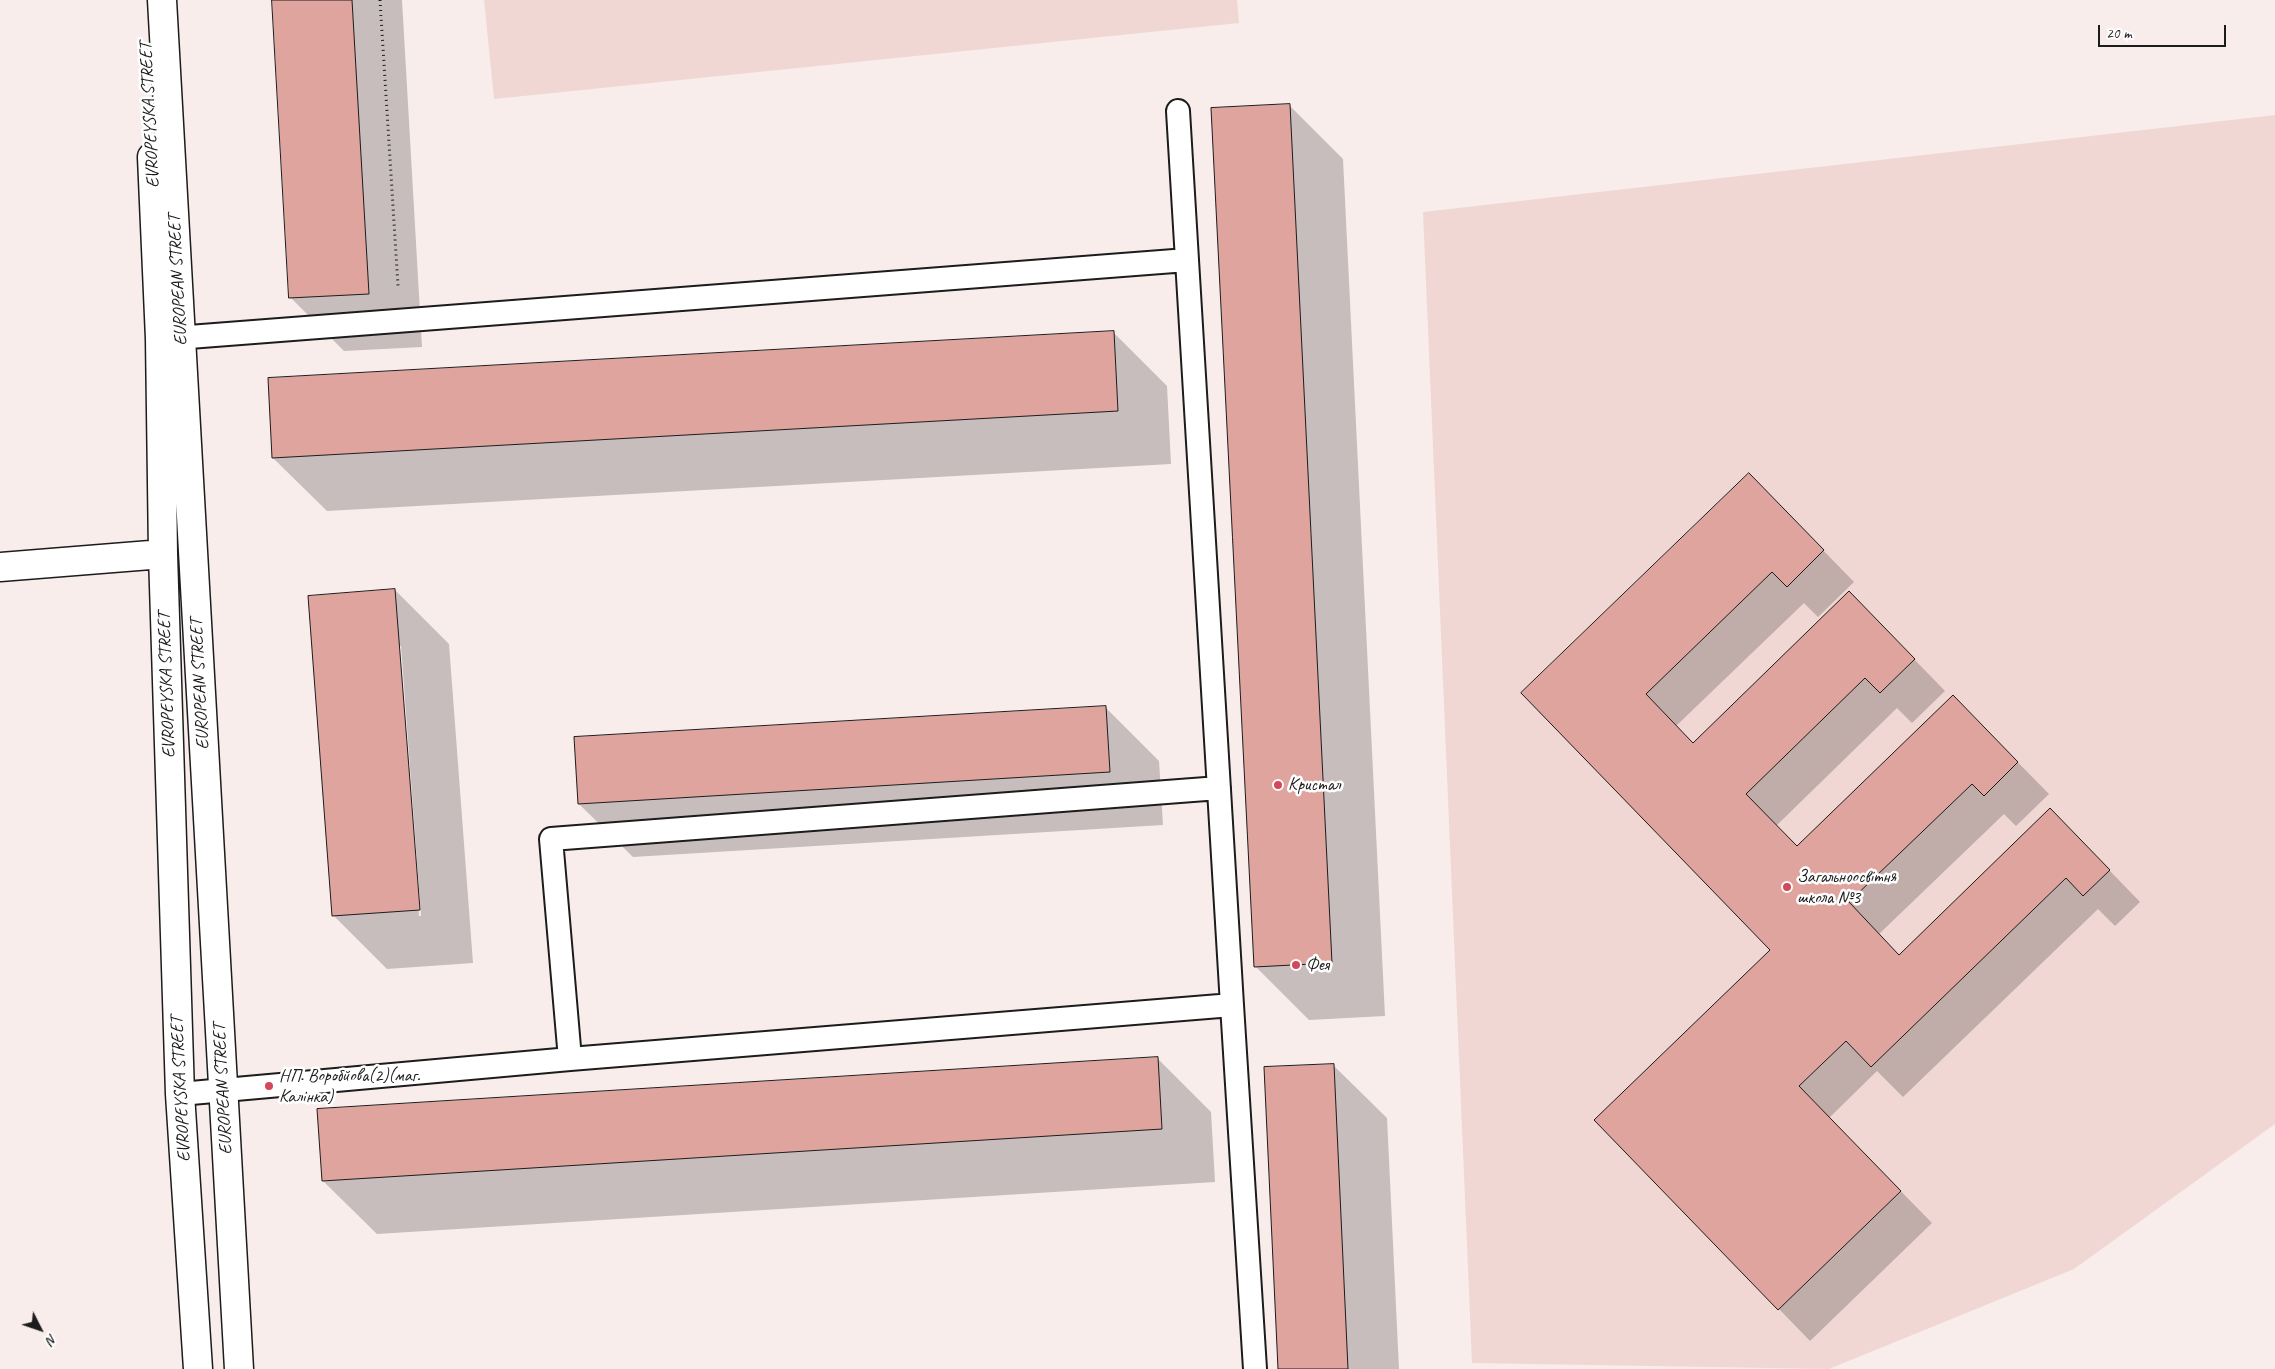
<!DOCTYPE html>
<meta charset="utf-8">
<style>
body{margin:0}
#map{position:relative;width:2275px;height:1369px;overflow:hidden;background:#f8edeb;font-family:Caveat,sans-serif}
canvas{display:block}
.north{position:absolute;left:15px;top:1304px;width:50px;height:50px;-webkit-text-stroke:4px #fff;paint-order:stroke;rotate:131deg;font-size:14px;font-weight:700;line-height:20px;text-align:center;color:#1c1c1c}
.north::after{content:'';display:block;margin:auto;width:18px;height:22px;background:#1c1c1c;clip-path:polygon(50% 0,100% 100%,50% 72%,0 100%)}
.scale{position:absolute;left:2098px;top:25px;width:128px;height:22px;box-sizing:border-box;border:2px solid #1c1c1c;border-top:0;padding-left:6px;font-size:15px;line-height:18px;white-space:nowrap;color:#1c1c1c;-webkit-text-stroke:4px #fff;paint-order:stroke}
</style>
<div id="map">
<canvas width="2275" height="1369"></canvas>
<div class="north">N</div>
<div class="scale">20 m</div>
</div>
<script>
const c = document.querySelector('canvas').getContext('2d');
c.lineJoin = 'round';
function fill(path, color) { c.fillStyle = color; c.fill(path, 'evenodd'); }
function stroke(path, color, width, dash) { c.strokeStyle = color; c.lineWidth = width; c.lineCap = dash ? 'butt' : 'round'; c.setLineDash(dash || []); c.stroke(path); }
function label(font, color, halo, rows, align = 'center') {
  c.font = font + ' Caveat,sans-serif'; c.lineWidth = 5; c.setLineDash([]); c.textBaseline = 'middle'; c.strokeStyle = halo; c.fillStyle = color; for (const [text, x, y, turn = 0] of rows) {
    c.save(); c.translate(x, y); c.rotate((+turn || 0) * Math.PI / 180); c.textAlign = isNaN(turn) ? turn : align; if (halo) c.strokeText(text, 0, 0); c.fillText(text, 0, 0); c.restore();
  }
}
fill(new Path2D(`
 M 484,0 L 1237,0 L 1239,23 L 494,99 Z
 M 2275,115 L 2275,1124 L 2074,1269 L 1829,1369 L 1472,1363 L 1423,212 Z`), '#f0d7d4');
fill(new Path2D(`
 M 273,0 L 402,0 L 422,347 L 344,351 L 291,298 Z
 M 1289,105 L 1343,159 L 1385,1016 L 1309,1020 L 1256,967 Z
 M 1113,332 L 1167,386 L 1171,464 L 327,511 L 273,458 Z
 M 1780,506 L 1854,582 L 1818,617 L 1804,603 L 1676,726 L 1693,744 L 1880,624 L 1945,691 L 1912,723 L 1897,708 L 1776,826 L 1797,847 L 1984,728 L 2049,794 L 2016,826 L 2004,814 L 1879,934 L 1900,956 L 2081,841 L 2140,902 L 2115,926 L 2098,909 L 1903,1097 L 1877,1071 L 1829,1118 L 1932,1223 L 1810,1341 L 1596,1120 L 1771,950 L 1523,693 Z
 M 395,590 L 449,644 L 473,963 L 387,969 L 334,916 ZM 398,646 L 401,646 L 421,916 L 419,916 Z
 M 1105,707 L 1159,761 L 1163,825 L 633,857 L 579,804 Z
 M 1157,1058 L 1211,1112 L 1215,1182 L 377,1234 L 323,1181 Z
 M 1333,1065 L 1387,1118 L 1399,1369 L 1280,1369 Z`), '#0003');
const building = new Path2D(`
 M 272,0 L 352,0 L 369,294 L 289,298 Z
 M 1290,104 L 1332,963 L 1254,967 L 1211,108 Z
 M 1114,331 L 1118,411 L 272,458 L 268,378 Z
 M 1749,473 L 1824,550 L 1787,587 L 1772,572 L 1646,694 L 1693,743 L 1849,591 L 1915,659 L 1880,693 L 1865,678 L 1746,794 L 1797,846 L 1953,695 L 2018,762 L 1984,796 L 1972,784 L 1849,902 L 1899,955 L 2050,808 L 2110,870 L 2083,896 L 2066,878 L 1871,1067 L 1846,1041 L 1799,1086 L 1901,1191 L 1778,1310 L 1594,1120 L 1770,950 L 1521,693 Z
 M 395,589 L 420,910 L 332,916 L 308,596 Z
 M 1106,706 L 1110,772 L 578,804 L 574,737 Z
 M 1158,1057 L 1162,1129 L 322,1181 L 317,1109 Z
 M 1334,1064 L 1348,1369 L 1278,1369 L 1264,1067 Z`);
fill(building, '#dea49d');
stroke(building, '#1c1c1c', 1);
const service = new Path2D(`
 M 1178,111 L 1232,1005
 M 163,339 L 1187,260
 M 570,1059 L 551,839 L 1219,788
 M 180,1094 L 570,1059 L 1232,1005 L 1255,1369`);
const minor = new Path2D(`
 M 162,0 L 239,1369
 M 152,157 L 160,339 L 163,554 L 180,1094 L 198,1369
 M 0,567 L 163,554`);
stroke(service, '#1c1c1c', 26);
stroke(minor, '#1c1c1c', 31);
stroke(new Path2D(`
 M 380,0 L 398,286`), '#1c1c1c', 3, [1, 4]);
stroke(service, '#fff', 22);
stroke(minor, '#fff', 28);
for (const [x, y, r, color] of [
 [1278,785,5,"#d1495b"],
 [1787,887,5,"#d1495b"],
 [1296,965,5,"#d1495b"],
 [269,1086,5,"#d1495b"]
]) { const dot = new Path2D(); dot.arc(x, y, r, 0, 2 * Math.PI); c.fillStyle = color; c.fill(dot); stroke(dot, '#fff', 2); }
label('18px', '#1c1c1c', '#fff', [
 ["EVROPEYSKA STREET",150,115,-93],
 ["EUROPEAN STREET",178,280,-93],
 ["EUROPEAN STREET",200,684,-93],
 ["EVROPEYSKA STREET",167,685,-92],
 ["EVROPEYSKA STREET",181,1089,-93],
 ["EUROPEAN STREET",223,1089,-93]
]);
label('18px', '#1c1c1c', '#fff', [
 ["Кристал",1288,785],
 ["Загальноосвітня",1797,877],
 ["школа №3",1797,898],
 ["Фея",1306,965],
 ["НП. Воробйова(2)(маг.",279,1076],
 ["Калінка)",279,1097]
], 'left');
</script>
